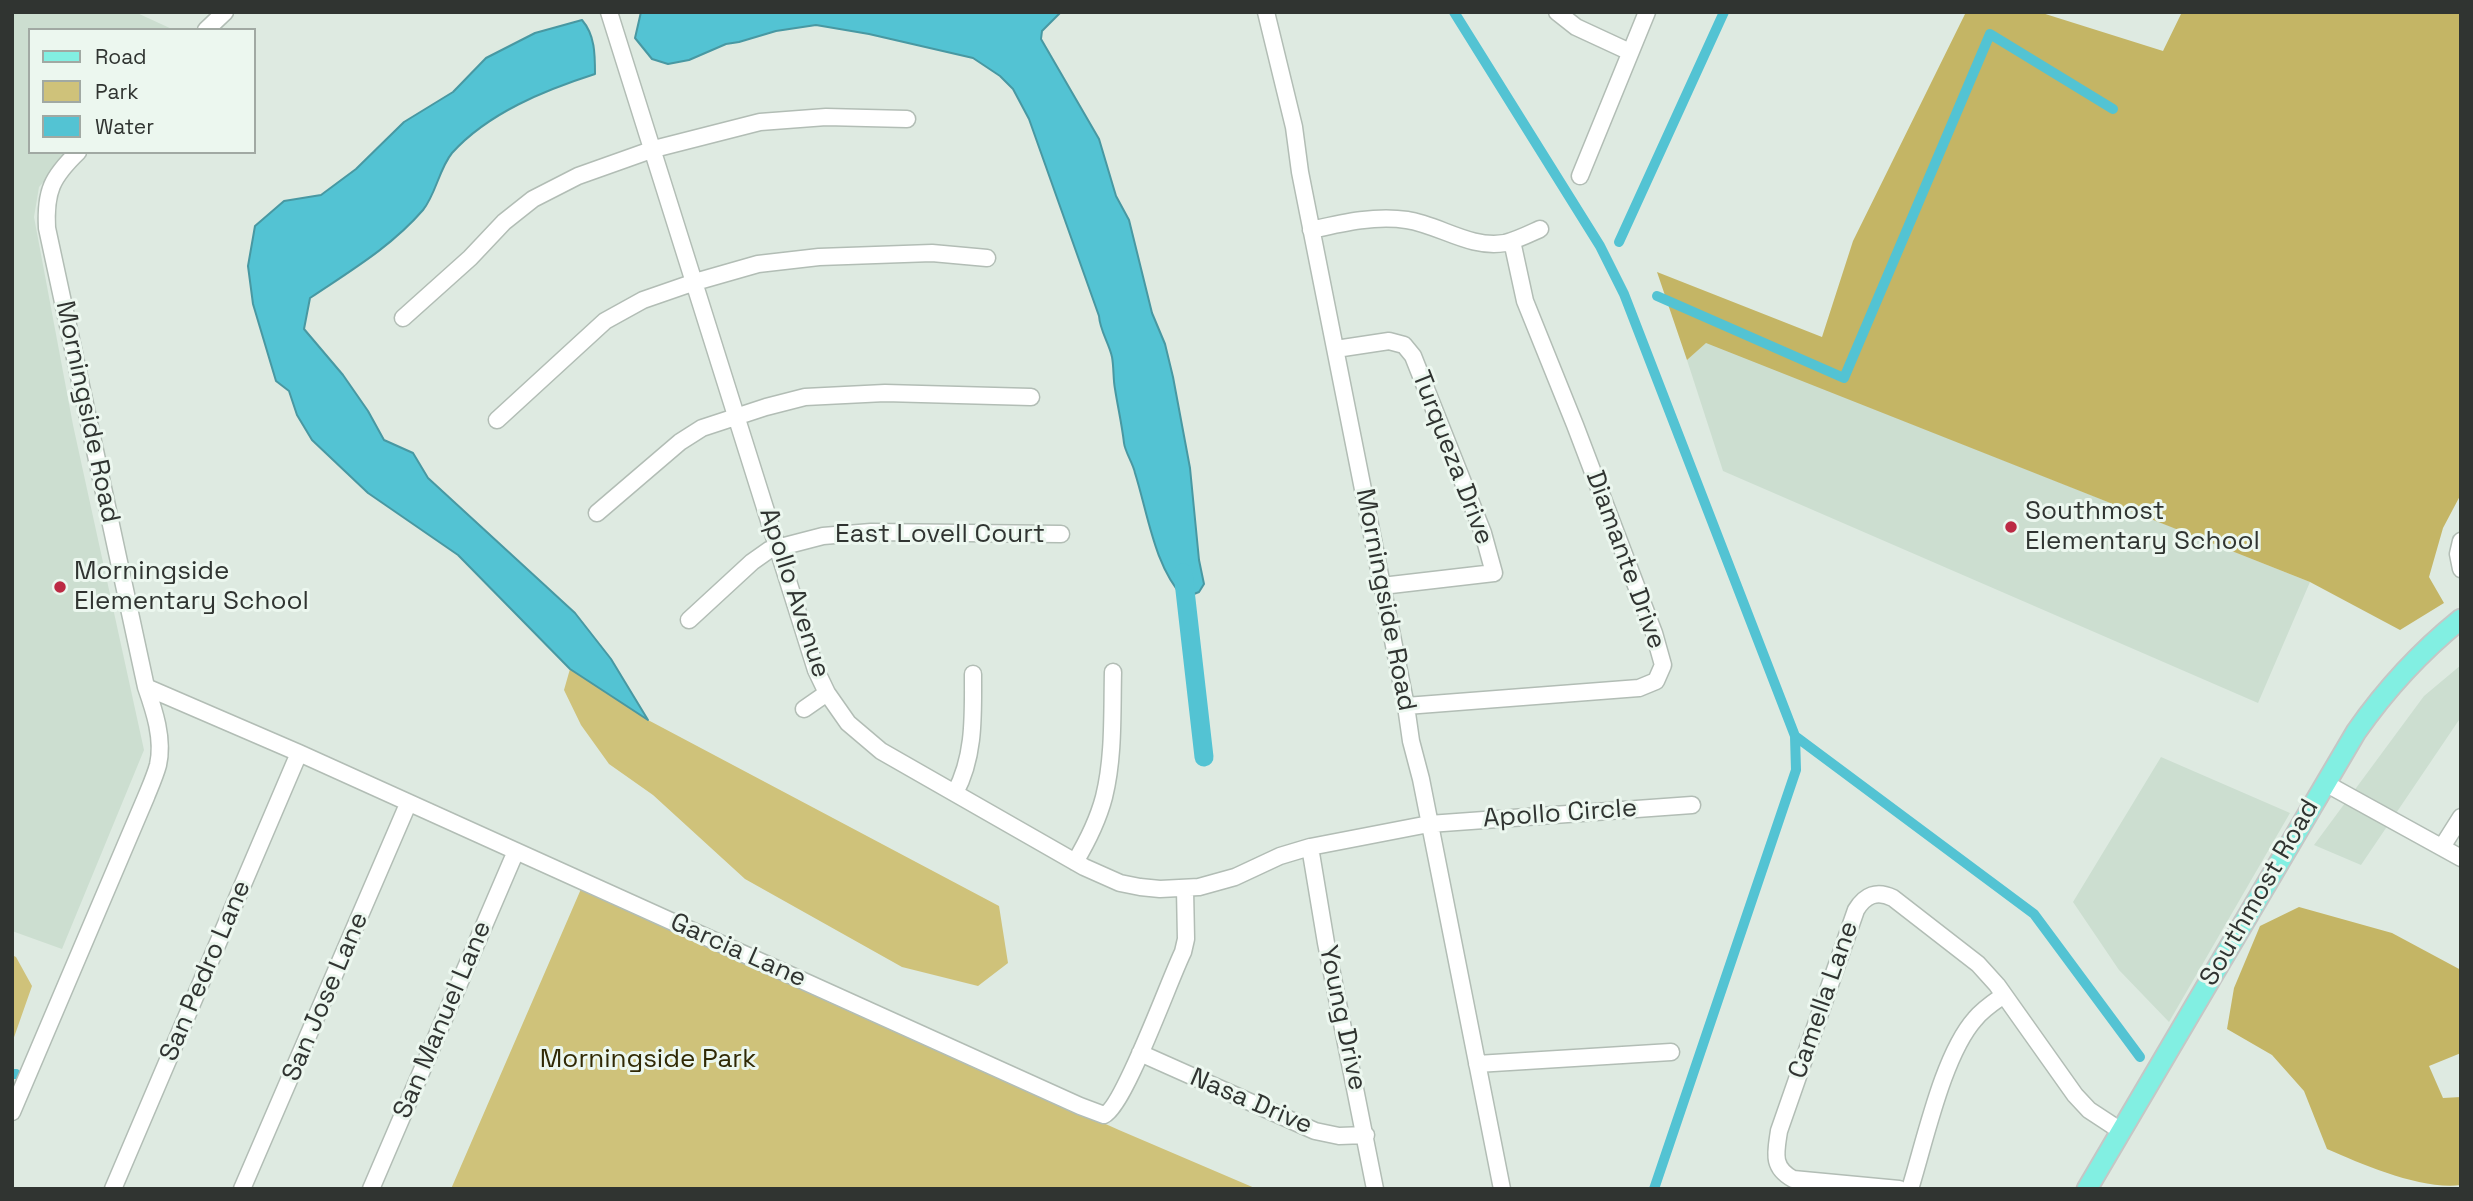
<!DOCTYPE html>
<style>
body{margin:0}
#map{position:relative;width:2473px;height:1201px;overflow:hidden;background:#deeae1;font-family:"Space Grotesk",sans-serif}
canvas{display:block}
.frame{position:absolute;inset:0;border:14px solid #303431;pointer-events:none}
.legend{position:absolute;left:28px;top:28px;width:228px;height:126px;box-sizing:border-box;background:#ecf7ef;border:2px solid #a1a9a3;margin:0;padding:9px 12px;list-style:none;font-size:21px;color:#303431}
.legend li{display:flex;align-items:center;gap:14px;height:35px}
.legend b{width:35px;border:2px solid #a1a9a3}
</style>
<div id="map">
<canvas width="2473" height="1201"></canvas>
<div class="frame"></div>
<ul class="legend">
<li><b style="height:9px;background:#82efe2"></b>Road</li>
<li><b style="height:19px;background:#cfc27a"></b>Park</li>
<li><b style="height:19px;background:#53c3d3"></b>Water</li>
</ul>
</div>
<script>
const c = document.querySelector('canvas').getContext('2d');
c.lineJoin = 'round';
function fill(path, color) { c.fillStyle = color; c.fill(path, 'evenodd'); }
function stroke(path, color, width, dash) { c.strokeStyle = color; c.lineWidth = width; c.lineCap = dash ? 'butt' : 'round'; c.setLineDash(dash || []); c.stroke(path); }
function label(font, color, halo, rows, align = 'center') {
  c.font = font + ' "Space Grotesk",sans-serif'; c.lineWidth = 6; c.setLineDash([]); c.textBaseline = 'middle'; c.strokeStyle = halo; c.fillStyle = color; for (const [text, x, y, turn = 0] of rows) {
    c.save(); c.translate(x, y); c.rotate((+turn || 0) * Math.PI / 180); c.textAlign = isNaN(turn) ? turn : align; if (halo) c.strokeText(text, 0, 0); c.fillText(text, 0, 0); c.restore();
  }
}
fill(new Path2D(`
 M 12,12 L 135,12 L 174,30 L 30,30 L 30,152 L 70,152 L 39,187 L 34,217 L 73,425 L 144,750 L 62,949 L 12,931 Z
 M 1706,342 L 2310,582 L 2258,703 L 1723,471 L 1687,360 Z
 M 2461,665 L 2461,717 L 2361,865 L 2314,845 L 2424,696 Z
 M 2161,757 L 2290,813 L 2169,1022 L 2119,970 L 2073,902 Z`), '#ccded0');
fill(new Path2D(`
 M 570,669 L 648,720 L 999,906 L 1008,963 L 978,986 L 902,967 L 745,879 L 653,795 L 609,764 L 581,725 L 564,690 Z
 M 581,889 L 1119,1130 L 1257,1189 L 451,1189 Z
 M 12,955 L 16,957 L 32,986 L 12,1043 Z`), '#cfc27a');
fill(new Path2D(`
 M 1966,12 L 2039,12 L 2163,51 L 2182,12 L 2461,12 L 2461,494 L 2443,528 L 2429,577 L 2444,603 L 2400,630 L 2310,582 L 1706,343 L 1687,360 L 1657,272 L 1822,337 L 1853,241 Z
 M 2299,907 L 2392,933 L 2461,970 L 2461,1053 L 2429,1066 L 2443,1098 L 2461,1097 L 2461,1185 C 2421,1190 2364,1165 2327,1149 L 2304,1091 L 2272,1055 L 2227,1029 L 2234,988 L 2260,926 Z`), '#c4b565');
const water = new Path2D(`
 M 641,12 L 1061,12 L 1042,31 L 1041,39 L 1099,139 L 1116,196 L 1129,220 L 1152,313 L 1165,344 L 1173,377 L 1190,468 L 1199,560 L 1204,584 L 1199,592 L 1184,598 C 1154,566 1148,514 1135,473 C 1133,463 1125,452 1124,443 C 1122,425 1118,408 1115,389 C 1113,379 1114,368 1112,357 C 1109,343 1100,331 1099,316 L 1029,119 L 1013,89 L 1000,76 L 973,58 L 869,34 L 816,25 L 776,31 L 739,42 L 726,44 L 689,60 L 668,64 L 652,59 L 635,38 Z
 M 582,20 C 595,35 595,54 595,74 C 545,90 488,113 452,153 C 439,169 436,194 423,210 C 391,247 350,271 310,298 L 304,329 L 343,375 L 368,411 L 384,440 L 413,453 L 428,478 L 575,613 L 611,659 L 648,720 L 570,669 L 458,555 L 368,493 L 312,440 L 297,415 L 289,391 L 276,381 L 253,304 L 248,266 L 255,226 L 284,201 L 321,195 L 356,169 L 404,122 L 453,92 L 486,58 L 535,33 Z`);
fill(water, '#53c3d3');
stroke(water, '#4898a2', 2);
stroke(new Path2D(`
 M 1454,12 L 1600,246 L 1624,294 L 1795,736 L 1796,770 L 1654,1189
 M 1619,242 L 1724,12
 M 1657,296 L 1844,378 L 1990,34 L 2113,109
 M 1795,736 L 2034,914 L 2140,1057
 M 12,1074 L 16,1074`), '#53c3d3', 10);
stroke(new Path2D(`
 M 1183,573 L 1204,757`), '#53c3d3', 19);
const minor = new Path2D(`
 M 609,12 L 816,670 L 827,693 L 848,723 L 881,751 L 1084,867 L 1120,883 L 1140,887 L 1160,889 L 1199,887 L 1235,877 L 1280,856 L 1310,847 L 1429,824 L 1692,805
 M 1266,12 L 1294,127 L 1300,172 L 1406,706 L 1411,741 L 1421,779 L 1502,1189
 M 1557,12 L 1576,27 L 1630,52
 M 206,30 L 225,12
 M 1580,176 L 1647,12
 M 1311,230 C 1342,223 1375,215 1407,220 C 1440,225 1470,249 1505,243 C 1517,240 1529,234 1540,229
 M 403,318 L 470,258 L 504,222 L 533,199 L 578,176 L 654,149 L 760,122 L 826,117 L 907,119
 M 1336,349 L 1389,341 L 1404,345 L 1413,356 L 1483,533 L 1494,573 L 1382,586
 M 497,420 L 605,321 L 643,300 L 695,282 L 758,264 L 819,257 L 932,253 L 987,258
 M 597,513 L 680,442 L 702,428 L 766,407 L 805,397 L 885,393 L 1031,397
 M 2461,541 L 2458,554 L 2461,569
 M 689,620 L 752,562 L 769,550 L 823,536 L 871,532 L 1061,534
 M 146,687 L 299,753 L 1080,1106 L 1104,1115 C 1124,1107 1170,978 1183,952 L 1186,939 L 1185,889
 M 1406,706 L 1639,688 L 1656,681 L 1663,665 L 1654,633 L 1575,425 L 1525,301 L 1512,241
 M 804,709 L 827,693
 M 2325,783 L 2461,858
 M 955,793 C 975,756 973,715 973,674
 M 1310,847 L 1326,943 L 1375,1189
 M 2442,847 L 2461,817
 M 1075,862 C 1087,842 1098,820 1104,797 C 1114,757 1112,713 1113,672
 M 1140,1053 L 1315,1131 L 1339,1136 L 1366,1135
 M 1477,1064 L 1671,1052
 M 12,1112 L 146,797 C 150,787 155,776 158,765 C 164,739 154,710 146,687 L 47,228 C 45,191 52,177 78,152
 M 113,1189 L 299,753
 M 242,1189 L 408,804
 M 371,1189 L 516,851
 M 1899,1189 L 1793,1179 C 1771,1167 1776,1152 1779,1131 L 1856,910 C 1865,895 1877,890 1893,898 L 1978,964 L 1997,985 L 2075,1095 L 2089,1110 L 2121,1131
 M 1910,1189 C 1925,1141 1943,1055 1975,1019 C 1983,1009 1994,1002 2004,995`);
const major = new Path2D(`
 M 2087,1189 L 2356,732 C 2386,689 2420,652 2461,619`);
stroke(minor, '#b2bdb5', 19);
stroke(major, '#c5c6c5', 23);
stroke(minor, '#fff', 16);
stroke(major, '#82efe2', 19);
for (const [x, y, r, color] of [
 [2011,527,7,"#bc2a44"],
 [60,587,7,"#bc2a44"]
]) { const dot = new Path2D(); dot.arc(x, y, r, 0, 2 * Math.PI); c.fillStyle = color; c.fill(dot); stroke(dot, '#ecf7ef', 2.5); }
label('26px', '#303431', '#ecf7ef', [
 ["Morningside Road",87,412,78],
 ["Turqueza Drive",1452,458,69],
 ["East Lovell Court",940,535],
 ["Diamante Drive",1625,560,70],
 ["Apollo Avenue",794,593,72],
 ["Morningside Road",1385,600,79],
 ["Apollo Circle",1560,814,-4],
 ["Southmost Road",2260,893,-60],
 ["Garcia Lane",738,951,24],
 ["San Pedro Lane",206,971,-67],
 ["San Jose Lane",326,997,-67],
 ["Camella Lane",1824,1000,-71],
 ["Young Drive",1342,1018,78],
 ["San Manuel Lane",443,1020,-67],
 ["Nasa Drive",1251,1102,23]
]);
label('26px', '#303431', '#ecf7ef', [
 ["Southmost",2025,512],
 ["Elementary School",2025,542],
 ["Morningside",74,572],
 ["Elementary School",74,602]
], 'left');
label('26px', '#302905', '#ecf7ef', [
 ["Morningside Park",648,1060]
]);
</script>
